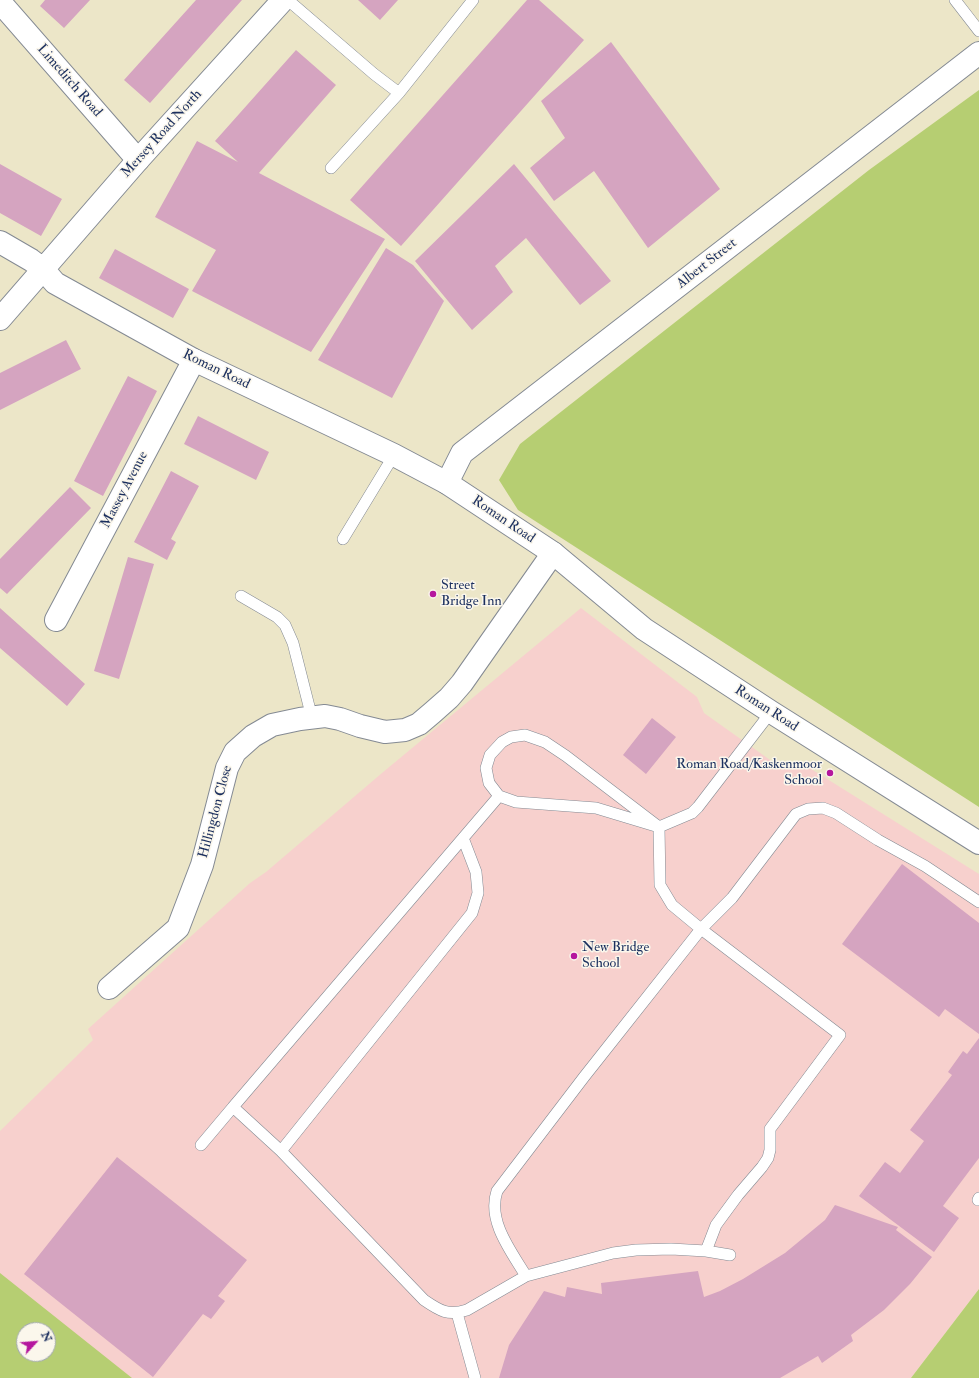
<!DOCTYPE html>
<style>
body{margin:0}
#map{position:relative;width:979px;height:1378px;overflow:hidden;background:#ece6c8;font-family:"IM FELL Double Pica",serif}
canvas{display:block}
.north{position:absolute;left:16px;top:1322px;width:40px;height:40px;box-sizing:border-box;background:#fbf7ec;border:1px solid #a1a7b3;border-radius:50%;rotate:64deg;font-size:11px;font-weight:700;line-height:16px;text-align:center;color:#1b2f5e}
.north::after{content:'';display:block;margin:auto;width:14px;height:18px;background:#b5179e;clip-path:polygon(50% 0,100% 100%,50% 72%,0 100%)}
</style>
<div id="map">
<canvas width="979" height="1378"></canvas>
<div class="north">N</div>
</div>
<script>
const c = document.querySelector('canvas').getContext('2d');
c.lineJoin = 'round';
function fill(path, color) { c.fillStyle = color; c.fill(path, 'evenodd'); }
function stroke(path, color, width, dash) { c.strokeStyle = color; c.lineWidth = width; c.lineCap = dash ? 'butt' : 'round'; c.setLineDash(dash || []); c.stroke(path); }
function label(font, color, halo, rows, align = 'center') {
  c.font = font + ' "IM FELL Double Pica",serif'; c.lineWidth = 3; c.setLineDash([]); c.textBaseline = 'middle'; c.strokeStyle = halo; c.fillStyle = color; for (const [text, x, y, turn = 0] of rows) {
    c.save(); c.translate(x, y); c.rotate((+turn || 0) * Math.PI / 180); c.textAlign = isNaN(turn) ? turn : align; if (halo) c.strokeText(text, 0, 0); c.fillText(text, 0, 0); c.restore();
  }
}
fill(new Path2D(`
 M 581,608 L 697,697 L 704,713 L 780,767 L 800,762 L 979,874 L 979,1289 L 911,1378 L 0,1378 L 0,1131 L 93,1040 L 88,1029 L 250,883 L 266,872 L 382,773 ZM 24,1330 L 48,1330 L 48,1354 L 24,1354 Z`), '#f7d0cd');
fill(new Path2D(`
 M 979,90 L 979,807 L 518,510 L 499,480 L 520,444 L 869,170 Z
 M 0,1273 L 132,1378 L 0,1378 ZM 24,1330 L 48,1330 L 48,1354 L 24,1354 Z
 M 979,1289 L 979,1378 L 911,1378 Z`), '#b6ce72');
fill(new Path2D(`
 M 45,0 L 90,0 L 64,28 L 40,6 Z
 M 196,0 L 242,0 L 150,103 L 124,80 Z
 M 358,0 L 398,0 L 380,20 Z
 M 527,0 L 539,0 L 584,40 L 401,246 L 350,200 Z
 M 611,42 L 720,189 L 648,248 L 594,171 L 554,201 L 530,168 L 565,138 L 541,101 Z
 M 296,50 L 336,85 L 259,173 L 385,239 L 311,352 L 192,291 L 216,250 L 155,217 L 197,141 L 238,162 L 215,141 Z
 M 0,164 L 62,199 L 41,236 L 0,213 Z
 M 514,164 L 611,281 L 580,305 L 526,238 L 495,266 L 513,292 L 472,330 L 415,261 Z
 M 386,248 L 413,265 L 444,301 L 392,398 L 318,360 Z
 M 115,249 L 189,289 L 173,318 L 99,278 Z
 M 66,340 L 81,369 L 0,410 L 0,373 Z
 M 128,376 L 157,391 L 103,496 L 74,481 Z
 M 198,416 L 269,452 L 256,480 L 184,444 Z
 M 171,471 L 199,486 L 171,539 L 176,542 L 167,560 L 134,542 Z
 M 70,487 L 91,508 L 7,594 L 0,588 L 0,559 Z
 M 128,557 L 154,564 L 119,679 L 94,671 Z
 M 0,608 L 85,684 L 67,706 L 0,648 Z
 M 652,718 L 676,737 L 646,774 L 623,755 Z
 M 902,864 L 979,923 L 979,1034 L 945,1009 L 939,1017 L 842,944 Z
 M 979,1038 L 979,1158 L 943,1206 L 959,1218 L 934,1252 L 859,1196 L 885,1162 L 900,1173 L 924,1141 L 910,1130 L 952,1075 L 948,1072 L 963,1051 L 967,1054 Z
 M 117,1157 L 247,1260 L 218,1296 L 225,1301 L 211,1319 L 203,1314 L 153,1377 L 24,1274 Z
 M 835,1205 L 898,1227 L 896,1230 L 932,1257 L 910,1284 L 884,1310 L 851,1335 L 853,1341 L 822,1363 L 818,1356 L 780,1378 L 499,1378 L 509,1345 L 544,1291 L 565,1297 L 567,1287 L 602,1294 L 601,1283 L 698,1271 L 704,1297 L 720,1291 L 743,1279 L 785,1253 L 825,1220 Z`), '#d5a4c0');
const service = new Path2D(`
 M 288,0 L 374,74 L 399,93
 M 955,0 L 979,31
 M 331,168 L 399,93 L 473,0
 M 343,539 L 394,455
 M 241,596 L 277,617 L 285,625 L 293,643 L 312,718
 M 771,712 L 698,807 L 692,813 L 659,827 L 566,756 L 545,742 L 525,735 L 511,737 L 502,742 L 490,755 L 486,768 L 489,783 L 499,796 L 516,802 L 596,808 L 659,827 L 660,885 L 672,905 L 701,929 L 732,898 L 796,814 L 808,809 L 823,808 L 836,813 L 878,840 L 925,866 L 979,902
 M 499,796 L 233,1107 L 281,1151 L 424,1300 C 440,1311 448,1316 467,1310 L 526,1276 L 613,1253 L 636,1250 L 671,1249 L 706,1251 L 730,1255
 M 201,1145 L 233,1107
 M 281,1151 L 472,913 L 478,893 L 476,872 L 463,838
 M 978,1200 L 979,1198
 M 526,1276 C 511,1251 487,1221 497,1191 L 584,1077 L 701,929 L 840,1035 L 770,1129 L 770,1150 L 768,1158 L 762,1167 L 738,1195 L 716,1225 L 706,1251
 M 457,1313 L 475,1378`);
const minor = new Path2D(`
 M 0,2 L 138,160
 M 447,483 L 462,453 L 979,53
 M 56,620 L 194,360
 M 109,988 L 178,928 L 202,865 L 227,768 L 235,752 L 253,736 L 272,725 L 300,719 L 325,716 L 340,719 L 360,726 L 385,732 L 405,730 L 419,724 L 432,713 L 449,698 L 462,683 L 553,553`);
const tertiary = new Path2D(`
 M 0,242 L 31,260 L 43,269 L 55,283 L 194,360 L 394,455 L 447,483 L 553,553 L 644,629 L 771,712 L 979,843
 M 0,319 L 138,160 L 283,0`);
stroke(service, '#848a93', 12);
stroke(minor, '#848a93', 24);
stroke(tertiary, '#848a93', 24);
stroke(service, '#fff', 11);
stroke(minor, '#fff', 22);
stroke(tertiary, '#fff', 22);
for (const [x, y, r, color] of [
 [433,594,4,"#b5179e"],
 [830,773,4,"#b5179e"],
 [574,956,4,"#b5179e"]
]) { const dot = new Path2D(); dot.arc(x, y, r, 0, 2 * Math.PI); c.fillStyle = color; c.fill(dot); stroke(dot, '#fbf7ec', 1.5); }
label('14px', '#1b2f5e', '#fbf7ec', [
 ["Limeditch Road",69,81,49],
 ["Mersey Road North",162,134,-48],
 ["Albert Street",707,264,-38],
 ["Roman Road",216,370,26],
 ["Massey Avenue",125,490,-62],
 ["Roman Road",503,520,34],
 ["Roman Road",766,709,33],
 ["Hillingdon Close",216,812,-75]
]);
label('14px', '#1b2f5e', '#fbf7ec', [
 ["Street",441,586],
 ["Bridge Inn",441,602],
 ["Roman Road/Kaskenmoor",822,765,"right"],
 ["School",822,781,"right"],
 ["New Bridge",582,948],
 ["School",582,964]
], 'left');
</script>
